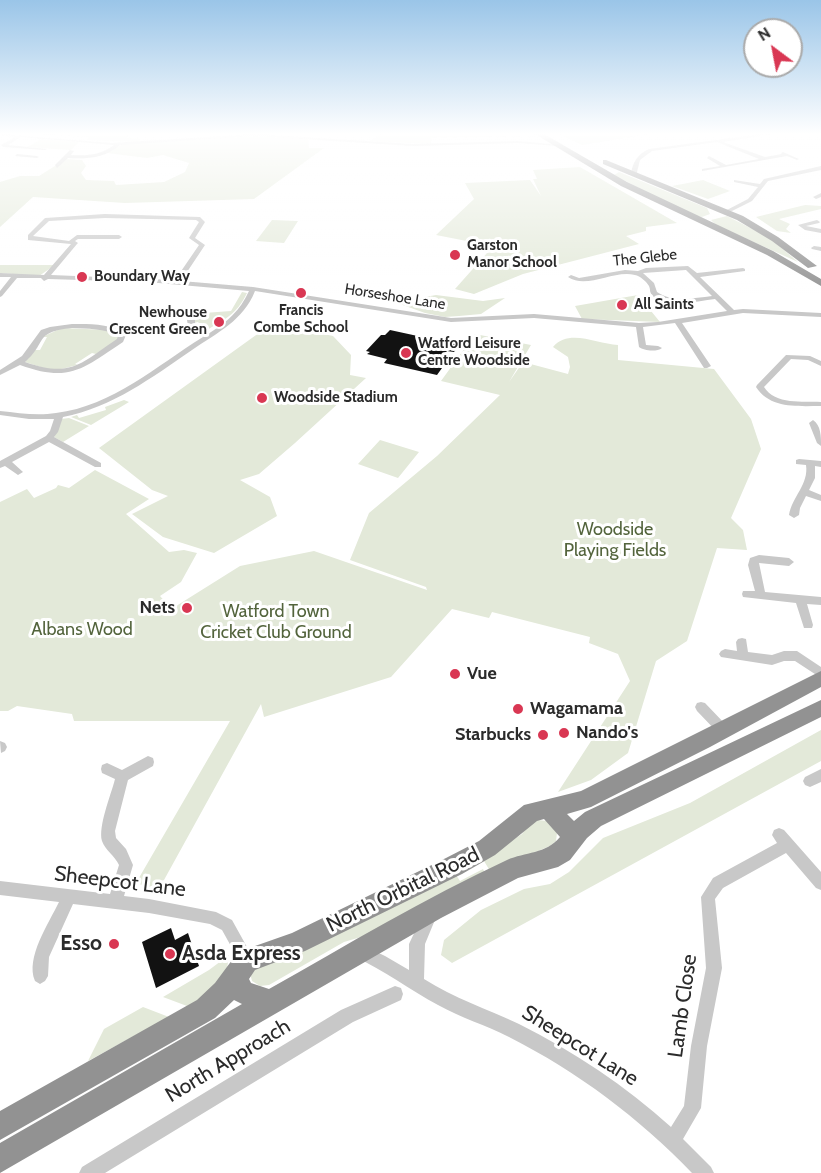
<!DOCTYPE html>
<style>
body{margin:0}
#map{position:relative;width:821px;height:1173px;overflow:hidden;background:#fff;font-family:Cabin,sans-serif}
canvas{display:block}
.north{position:absolute;left:743px;top:18px;width:60px;height:60px;box-sizing:border-box;background:#fff;border:2px solid #aaa;border-radius:50%;rotate:328deg;font-size:16px;font-weight:700;line-height:24px;text-align:center;color:#2b2b2b}
.north::after{content:'';display:block;margin:auto;width:21px;height:27px;background:#d93753;clip-path:polygon(50% 0,100% 100%,50% 72%,0 100%)}
</style>
<div id="map">
<canvas width="821" height="1173"></canvas>
<div class="north">N</div>
</div>
<script>
const c = document.querySelector('canvas').getContext('2d');
c.lineJoin = 'round';
function fill(path, color) { c.fillStyle = color; c.fill(path, 'evenodd'); }
function stroke(path, color, width, dash) { c.strokeStyle = color; c.lineWidth = width; c.lineCap = dash ? 'butt' : 'round'; c.setLineDash(dash || []); c.stroke(path); }
function label(font, color, halo, rows, align = 'center') {
  c.font = font + ' Cabin,sans-serif'; c.lineWidth = 6; c.setLineDash([]); c.textBaseline = 'middle'; c.strokeStyle = halo; c.fillStyle = color; for (const [text, x, y, turn = 0] of rows) {
    c.save(); c.translate(x, y); c.rotate((+turn || 0) * Math.PI / 180); c.textAlign = isNaN(turn) ? turn : align; if (halo) c.strokeText(text, 0, 0); c.fillText(text, 0, 0); c.restore();
  }
}
fill(new Path2D(`
 M 40,134 L 127,134 L 128,138 L 140,139 L 139,142 L 88,140 L 88,137 Z
 M 381,134 L 534,134 L 538,136 L 432,138 L 431,144 L 370,141 Z
 M 559,134 L 649,134 L 582,145 Z
 M 255,136 L 308,139 L 309,148 L 324,148 L 254,199 L 125,203 L 33,197 L 0,227 L 0,182 L 20,176 L 39,176 L 66,159 L 82,160 L 86,166 L 81,173 L 86,180 L 114,181 L 116,185 L 164,182 L 185,172 L 189,163 L 163,155 L 147,158 L 107,153 L 123,144 Z
 M 42,139 L 79,142 L 71,150 L 27,147 Z
 M 580,167 L 677,223 L 646,227 L 646,231 L 626,236 L 639,244 L 523,274 L 474,294 L 455,289 L 487,253 L 482,244 L 436,235 L 474,199 L 465,183 L 530,180 L 541,196 L 533,179 L 537,179 L 533,170 Z
 M 619,172 L 707,208 L 710,214 L 702,217 L 691,215 L 614,175 Z
 M 703,180 L 730,191 L 708,199 L 672,186 Z
 M 805,205 L 821,206 L 821,209 L 779,219 L 790,224 L 786,229 L 791,233 L 777,231 L 756,217 Z
 M 727,216 L 770,238 L 798,262 L 716,225 L 711,220 Z
 M 272,220 L 298,221 L 284,243 L 256,241 Z
 M 0,265 L 55,265 L 39,276 L 0,273 Z
 M 242,292 L 247,293 C 236,316 224,319 204,332 L 201,331 L 204,329 L 198,322 L 194,323 L 194,320 L 204,313 L 231,311 Z
 M 436,295 L 483,301 L 505,298 L 481,314 L 459,316 L 445,317 L 425,313 L 400,304 L 408,300 Z
 M 638,295 L 660,322 L 582,319 L 575,306 Z
 M 270,325 L 276,329 L 302,334 L 306,330 L 333,336 L 351,355 L 350,375 L 366,378 L 295,443 L 259,474 L 240,480 L 270,497 L 277,516 L 214,553 L 163,537 L 132,514 L 168,496 L 152,490 L 99,448 Z
 M 62,328 L 108,330 L 119,333 L 119,339 L 96,354 L 92,353 L 75,364 L 78,365 L 53,371 L 25,362 L 34,350 L 40,350 L 47,337 L 42,337 Z
 M 475,334 L 531,345 L 509,382 L 523,362 L 568,374 L 570,367 L 568,357 L 553,347 C 569,328 597,344 618,345 L 618,360 L 714,369 L 751,419 L 761,449 L 731,518 L 743,530 L 747,550 L 717,548 L 687,641 L 656,661 L 628,753 L 591,780 L 558,792 L 630,681 L 618,654 L 589,643 L 590,637 L 492,612 L 489,618 L 452,609 L 391,677 L 264,717 L 261,704 L 164,880 L 149,887 L 136,883 L 230,721 L 74,721 L 72,714 L 17,706 L 8,711 L 0,711 L 0,502 L 27,489 L 34,498 L 56,488 L 58,485 L 69,488 L 95,470 L 149,499 L 126,514 L 169,552 L 184,550 L 197,553 L 181,582 L 160,596 L 169,606 L 165,613 L 240,566 L 314,551 L 427,590 L 426,587 L 350,560 L 369,513 L 437,456 L 500,395 L 441,381 Z
 M 124,400 L 129,402 L 91,425 L 71,417 L 77,415 L 79,418 L 106,410 L 105,407 Z
 M 69,418 L 89,426 L 63,442 L 54,437 L 61,419 Z
 M 380,440 L 419,452 L 398,478 L 358,464 Z
 M 821,730 L 821,761 L 452,963 L 441,955 L 444,940 L 481,910 L 524,889 L 550,884 L 569,872 L 603,838 L 690,803 Z
 M 537,820 L 548,821 L 557,833 L 556,841 L 550,846 L 490,871 L 484,861 L 461,873 L 522,834 L 528,826 Z
 M 483,869 L 485,873 L 371,934 L 344,942 L 269,985 L 260,986 L 252,981 L 250,973 L 252,970 L 454,872 L 460,881 Z
 M 229,955 L 227,969 L 211,994 L 187,1006 L 163,997 L 209,970 Z
 M 143,1007 L 169,1017 L 88,1061 L 104,1029 Z`), '#e3e9d9');
fill(new Path2D(`
 M 390,330 L 459,345 L 454,352 L 447,351 L 434,366 L 442,368 L 437,375 L 384,363 L 387,359 L 367,354 L 370,352 L 366,351 L 381,335 L 385,335 Z
 M 171,928 L 175,940 L 188,933 L 199,966 L 156,988 L 142,942 Z`), '#121212');
fill(new Path2D(`
 M 0,134 L 111,143 L 256,134 L 413,144 L 518,141 L 560,145 L 558,146 L 518,143 L 413,146 L 254,136 L 120,145 C 105,158 88,159 68,158 L 57,168 L 55,165 L 70,150 L 74,151 L 71,155 C 87,156 101,155 114,145 L 21,137 L 8,145 L 47,149 L 45,150 L 3,147 L 1,145 L 15,137 L 0,135 Z
 M 761,134 L 771,134 L 723,142 L 765,157 L 782,154 L 781,153 L 783,152 L 799,159 L 797,160 L 787,156 L 702,171 L 702,169 L 720,166 L 707,158 L 709,156 L 726,165 L 759,159 L 717,142 L 652,151 L 640,160 L 636,176 L 631,175 C 632,162 638,154 649,149 Z
 M 17,154 L 37,156 L 39,157 L 37,158 L 15,156 Z
 M 821,166 L 821,170 L 768,181 L 752,201 L 728,213 L 723,212 L 748,199 L 758,187 L 734,182 L 734,180 L 760,184 L 764,179 Z
 M 821,193 L 821,197 L 816,199 L 813,197 Z
 M 105,214 L 200,217 L 205,222 L 195,238 L 205,245 L 181,281 L 253,287 L 451,318 L 534,314 L 639,323 L 658,322 L 727,311 L 715,299 C 699,301 664,309 652,295 C 649,291 651,291 649,286 C 647,282 640,276 635,275 C 614,269 587,290 568,277 L 571,275 L 579,278 L 625,270 L 638,271 L 646,268 L 688,266 L 697,273 L 743,268 L 745,269 L 745,271 L 700,277 L 734,310 L 743,309 L 821,313 L 821,317 L 743,313 L 682,323 L 711,366 L 707,368 L 704,368 L 675,323 L 643,327 L 646,345 L 658,346 L 662,348 C 657,352 644,351 639,347 L 636,327 L 534,318 L 451,322 L 255,291 C 243,321 218,332 192,350 C 151,378 113,407 63,417 L 58,432 L 54,437 L 101,463 L 101,467 L 95,467 L 49,442 L 12,462 L 23,472 L 18,475 L 5,466 L 0,468 L 0,461 L 46,436 L 50,431 L 54,419 L 29,419 L 0,415 L 0,411 C 19,413 37,416 56,413 C 113,406 156,366 203,337 L 188,326 L 187,320 L 192,315 L 197,316 L 195,320 L 195,325 L 208,334 C 227,322 240,311 249,291 L 147,282 L 48,279 L 44,281 L 41,278 L 17,278 L 2,296 L 0,297 L 0,291 L 11,277 L 0,277 L 0,273 L 44,275 L 71,244 L 28,240 L 28,235 L 45,218 ZM 105,218 L 196,220 L 199,222 L 189,238 L 199,245 L 175,280 L 51,275 L 77,244 L 78,243 L 75,241 L 78,239 L 119,239 L 122,237 L 119,235 L 77,235 L 69,241 L 33,236 L 49,221 ZM 686,270 L 712,296 C 694,298 673,303 657,292 L 654,283 L 643,273 Z
 M 817,220 L 820,222 L 819,223 L 806,226 L 821,229 L 821,233 L 805,230 L 798,225 Z
 M 814,246 L 821,247 L 821,251 L 812,249 L 811,248 Z
 M 72,324 C 89,324 112,323 126,335 L 123,342 C 82,369 70,383 20,365 L 0,375 L 0,370 L 22,356 L 41,330 L 50,327 ZM 72,328 C 87,329 105,328 118,336 L 117,339 C 80,364 71,378 25,362 C 48,342 33,332 72,328 Z
 M 786,355 L 810,356 L 821,361 L 821,366 L 808,360 L 791,359 L 764,387 C 775,405 803,401 821,402 L 821,406 C 798,406 770,409 756,387 L 757,385 Z
 M 813,420 C 821,425 821,437 821,446 L 817,443 L 809,423 Z
 M 799,459 L 821,461 L 821,467 L 815,466 L 815,478 L 809,490 L 821,495 L 821,501 L 806,496 L 800,508 L 799,515 L 794,518 L 789,515 C 792,497 809,484 806,465 L 796,464 L 796,460 Z
 M 759,555 L 789,558 L 794,562 L 789,566 L 759,563 L 765,592 L 821,597 L 821,605 L 807,604 L 813,625 L 812,628 L 804,628 L 796,603 L 743,597 L 742,594 L 743,591 L 755,591 L 748,565 L 750,558 Z
 M 742,638 L 746,639 L 748,652 L 772,655 L 784,651 L 797,651 L 821,667 L 821,678 L 795,661 L 784,661 L 772,665 L 721,657 L 719,654 L 721,651 L 725,649 L 737,651 L 736,642 L 738,639 Z
 M 701,702 L 705,703 L 727,726 L 729,730 L 727,734 L 723,735 L 719,734 L 697,711 L 695,707 L 697,703 Z
 M 0,741 L 5,743 L 7,747 L 5,751 L 1,753 Z
 M 148,756 L 153,758 L 154,762 L 153,766 L 128,780 L 115,831 L 116,838 L 126,849 L 133,865 L 124,896 L 149,899 L 216,912 L 232,920 L 252,956 L 255,961 L 252,966 L 247,969 L 242,966 L 222,930 L 210,924 L 149,913 L 73,904 L 49,957 L 48,976 L 45,981 L 40,984 L 35,981 C 25,958 49,923 59,902 L 0,895 L 0,881 L 110,894 L 119,865 C 115,856 105,850 102,841 C 98,826 111,795 115,779 L 102,773 L 101,769 L 102,765 L 107,763 L 122,770 Z
 M 821,769 L 821,782 L 810,787 L 805,785 L 803,781 L 805,777 Z
 M 779,828 L 784,830 L 821,872 L 821,890 L 816,888 L 786,853 L 723,888 L 715,899 L 722,968 L 707,1046 L 701,1108 L 683,1139 L 711,1167 L 714,1173 L 692,1173 C 639,1118 578,1072 509,1037 C 486,1025 461,1018 438,1005 C 410,990 384,970 355,957 L 352,952 L 355,947 L 360,944 L 385,956 L 409,970 L 409,944 L 425,910 L 430,908 L 435,910 L 437,915 L 425,944 L 424,979 C 454,998 487,1009 519,1024 C 573,1051 626,1086 671,1127 L 684,1106 L 691,1046 L 706,968 L 701,897 L 713,878 L 777,843 L 772,835 L 774,830 Z
 M 395,986 L 401,988 L 403,994 L 401,1000 L 353,1022 L 105,1173 L 79,1173 L 82,1167 L 341,1010 Z`), '#c8c8c8');
fill(new Path2D(`
 M 535,134 L 544,134 L 627,182 L 773,251 L 821,279 L 821,286 L 767,255 L 621,186 Z
 M 606,160 L 743,216 L 778,237 L 817,266 L 808,268 L 772,241 L 737,220 L 603,164 L 603,160 Z
 M 821,671 L 821,687 L 710,747 L 591,807 L 567,814 L 574,821 L 585,812 L 821,700 L 821,717 L 601,826 L 587,838 L 570,860 L 558,867 L 518,878 L 441,918 L 0,1173 L 0,1143 L 242,1004 L 234,1000 L 215,1018 L 0,1140 L 0,1111 L 197,1000 L 215,983 L 238,952 L 292,933 L 446,858 L 479,841 L 524,805 L 581,791 ZM 544,819 L 560,837 C 546,854 525,852 507,860 C 425,898 347,945 269,989 L 251,983 L 249,979 L 255,970 L 305,951 L 462,874 L 495,855 L 537,821 Z`), '#929292');
const sky = c.createLinearGradient(0, 0, 0, 298);
sky.addColorStop(0, '#9ac5e8');
sky.addColorStop(0.45, '#fff');
sky.addColorStop(1, '#ffffff00');
c.fillStyle = sky;
c.fillRect(0, 0, 821, 298);
for (const [x, y, r, color] of [
 [455,255,6,"#d93753"],
 [82,277,6,"#d93753"],
 [301,293,6,"#d93753"],
 [622,305,6,"#d93753"],
 [219,322,6,"#d93753"],
 [406,353,6,"#d93753"],
 [262,398,6,"#d93753"],
 [187,608,6,"#d93753"],
 [455,674,6,"#d93753"],
 [518,709,6,"#d93753"],
 [564,733,6,"#d93753"],
 [543,735,6,"#d93753"],
 [114,944,6,"#d93753"],
 [170,954,6,"#d93753"]
]) { const dot = new Path2D(); dot.arc(x, y, r, 0, 2 * Math.PI); c.fillStyle = color; c.fill(dot); stroke(dot, '#fff', 2); }
label('bold 15px', '#2b2b2b', '#fff', [
 ["Garston",467,246],
 ["Manor School",467,263],
 ["Boundary Way",94,277],
 ["All Saints",634,305],
 ["Francis",301,311,"center"],
 ["Combe School",301,328,"center"],
 ["Newhouse",207,313,"right"],
 ["Crescent Green",207,330,"right"],
 ["Watford Leisure",418,344],
 ["Centre Woodside",418,361],
 ["Woodside Stadium",274,398]
], 'left');
label('15px', '#2b2b2b', '#fff', [
 ["The Glebe",645,258,-6],
 ["Horseshoe Lane",395,297,9]
]);
label('18px', '#53643c', '#fff', [
 ["Woodside",615,530],
 ["Playing Fields",615,551],
 ["Watford Town",276,612],
 ["Cricket Club Ground",276,633],
 ["Albans Wood",82,630]
]);
label('bold 18px', '#2b2b2b', '#fff', [
 ["Nets",175,608,"right"],
 ["Vue",467,674],
 ["Wagamama",530,709],
 ["Nando's",576,733],
 ["Starbucks",531,735,"right"]
], 'left');
label('21px', '#2b2b2b', '#fff', [
 ["Sheepcot Lane",120,882,7],
 ["North Orbital Road",403,890,-26],
 ["Lamb Close",683,1006,-82],
 ["Sheepcot Lane",580,1046,32],
 ["North Approach",228,1061,-31]
]);
label('bold 21px', '#2b2b2b', '#fff', [
 ["Esso",102,944],
 ["Asda Express",182,954,"left"]
], 'right');
</script>
